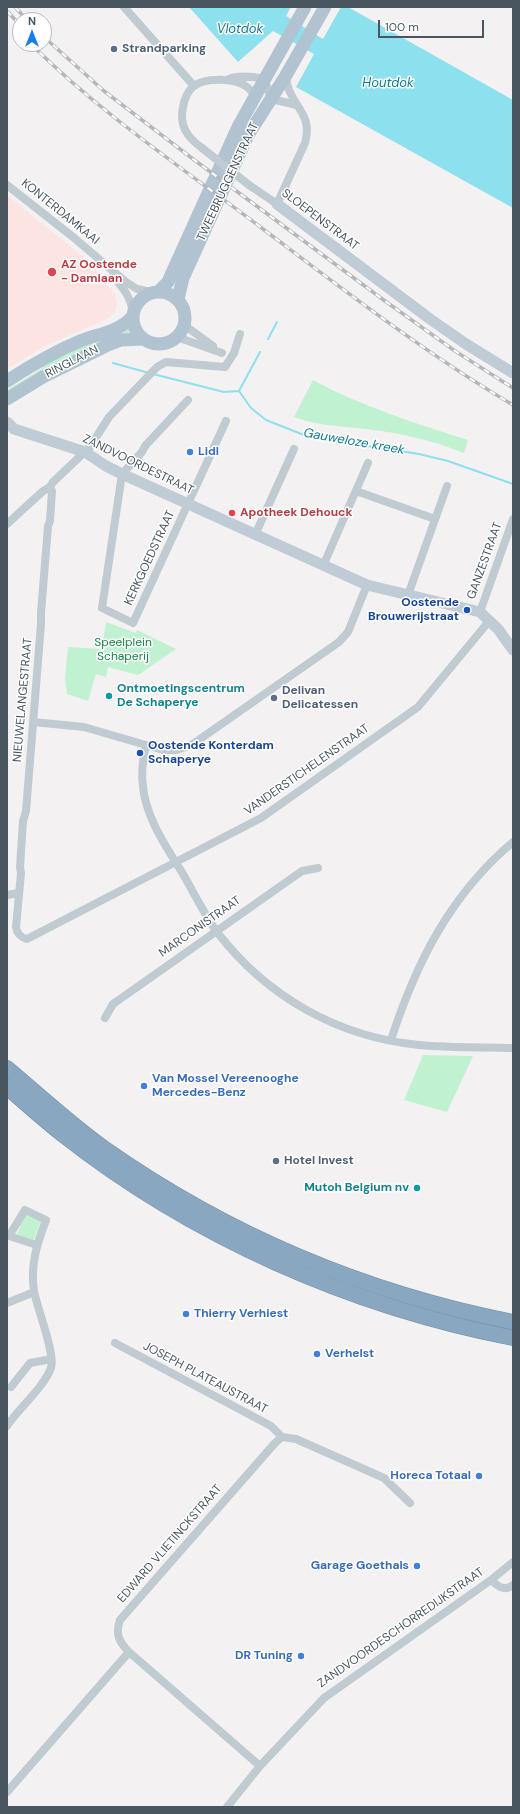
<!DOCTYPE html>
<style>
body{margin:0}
#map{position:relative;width:520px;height:1814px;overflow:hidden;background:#f4f1f2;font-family:"DM Sans",sans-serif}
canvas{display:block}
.frame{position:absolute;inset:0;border:8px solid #495660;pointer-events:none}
.north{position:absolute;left:12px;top:12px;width:40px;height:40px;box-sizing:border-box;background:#fff;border:1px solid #b6bbbf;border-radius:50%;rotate:0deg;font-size:11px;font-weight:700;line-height:16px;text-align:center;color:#495660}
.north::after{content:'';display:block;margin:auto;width:14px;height:18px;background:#167fe9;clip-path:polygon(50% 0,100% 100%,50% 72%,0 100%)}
.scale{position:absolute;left:378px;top:20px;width:106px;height:18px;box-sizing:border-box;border:2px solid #495660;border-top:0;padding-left:5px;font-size:12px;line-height:14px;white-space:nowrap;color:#495660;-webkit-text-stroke:3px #fff;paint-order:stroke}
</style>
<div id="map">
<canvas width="520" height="1814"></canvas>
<div class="frame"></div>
<div class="north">N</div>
<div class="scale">100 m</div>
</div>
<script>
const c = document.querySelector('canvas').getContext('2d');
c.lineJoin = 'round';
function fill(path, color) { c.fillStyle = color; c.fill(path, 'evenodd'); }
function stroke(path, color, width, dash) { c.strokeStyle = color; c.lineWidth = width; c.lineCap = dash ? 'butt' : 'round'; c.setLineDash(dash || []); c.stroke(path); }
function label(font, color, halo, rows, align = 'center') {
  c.font = font + ' "DM Sans",sans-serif'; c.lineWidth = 3; c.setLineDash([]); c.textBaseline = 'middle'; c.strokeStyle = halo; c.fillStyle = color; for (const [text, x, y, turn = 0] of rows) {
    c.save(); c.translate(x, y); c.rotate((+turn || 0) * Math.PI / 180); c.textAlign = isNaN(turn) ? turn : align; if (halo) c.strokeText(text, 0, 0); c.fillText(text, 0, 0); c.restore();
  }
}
fill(new Path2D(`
 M 7,195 L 86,259 L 115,294 L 117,306 L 114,313 L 107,319 L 47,345 L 7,369 Z`), '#fce4e3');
fill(new Path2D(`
 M 128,326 L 132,334 L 9,392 L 7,390 L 41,369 L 52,359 Z
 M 313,380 C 363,407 415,423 468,440 L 464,453 C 432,440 400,433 366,429 C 341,426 318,426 294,417 Z
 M 106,622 L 136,633 L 137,630 L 176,649 L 138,675 L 108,667 L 106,677 L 96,674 L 88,701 L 67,694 L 65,678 L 68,647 L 102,649 Z
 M 423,1055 L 473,1056 L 447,1112 L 404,1100 Z
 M 25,1215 L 41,1221 L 34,1240 L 17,1234 Z`), '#c0f1d0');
fill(new Path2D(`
 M 189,7 L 291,7 L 286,16 L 323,39 L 341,7 L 348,7 L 513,100 L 513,208 L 296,87 L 314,54 L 273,31 L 238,62 Z`), '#8de0ee');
stroke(new Path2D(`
 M 268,339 L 277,322
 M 113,363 L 149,373
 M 153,374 L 224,392 L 239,391 L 251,408 L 266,420 L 309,437 L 419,454 L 448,461 L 513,484
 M 239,391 L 260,352`), '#8de0ee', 2);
const highway = new Path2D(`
 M 7,1068 C 39,1095 70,1124 105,1149 C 228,1235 366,1293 513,1322
 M 7,1087 C 25,1103 43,1119 62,1134 C 193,1237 350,1306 513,1338`);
stroke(highway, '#7492ac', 16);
stroke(new Path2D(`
 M 124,7 L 194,86
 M 229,79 C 239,75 251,77 261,78 L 267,86 L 271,99 L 297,105
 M 202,148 C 187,137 179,126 183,107 C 184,100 188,90 194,86 C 206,77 236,78 247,87 C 250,89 253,93 255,96
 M 7,185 L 73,237 L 126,282 L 137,289 L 151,292
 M 249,185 L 277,204 L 305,143 C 312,117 298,111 289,90 C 287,85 287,81 285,77
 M 113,276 C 124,290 130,295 133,313
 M 184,325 L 213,346
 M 177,337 L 222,353
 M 188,400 L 145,446 L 142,452 L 122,474 L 102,608 L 133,623 L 226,421
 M 50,487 L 52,491 L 50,521 L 48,526 L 41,613 L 41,624 L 26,811 L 23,821 L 20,867 L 21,873 L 16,927 C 17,934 20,937 27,939 L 261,818 L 418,707 L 490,620
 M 356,491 L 435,519
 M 7,524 L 43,491 L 50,487 L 53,482 L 90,447 L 109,417 L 157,367 L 166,362 L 225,367 L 234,353 L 240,334
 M 255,535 L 294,449
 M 323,566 L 368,463
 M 408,595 L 447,486
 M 480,612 L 513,519
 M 33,722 L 84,727 L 163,750 L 176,750 L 190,746 L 339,642 L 348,632 L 367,585
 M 146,745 C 143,758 141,773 143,787 C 146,818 167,848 183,874 C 194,893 204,914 217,932 C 267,997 338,1037 419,1045 C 450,1048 482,1047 513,1048
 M 7,895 L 19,893
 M 105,1018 L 113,1004 L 302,871 L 318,868
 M 391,1040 C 416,963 450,895 513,842
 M 7,1303 L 34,1292
 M 115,1343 L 271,1426 L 282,1437
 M 11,1387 L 30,1363 L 51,1359
 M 7,1426 C 19,1408 44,1387 51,1368 C 56,1355 37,1308 34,1291 C 30,1265 37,1244 46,1220 L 25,1210 L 9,1236 L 37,1245
 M 491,1580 C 498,1586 504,1592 513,1585
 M 260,1766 L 129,1652 C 119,1642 115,1634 120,1620 L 275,1443 L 282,1437 L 296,1439 L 384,1478 L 410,1503
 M 7,1792 L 129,1652
 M 227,1807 L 260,1766 L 324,1698 L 491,1580 L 513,1562`), '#bfcad1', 8);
stroke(new Path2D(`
 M 277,204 L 430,319 L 466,344 L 513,373
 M 7,422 L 14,429 L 85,452 L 106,466 L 122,474 L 367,585 L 480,612 L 498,629 L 513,650`), '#bfcbd5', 11);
stroke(new Path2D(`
 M 159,291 L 168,282 L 172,273 L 238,127 L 305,7
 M133 318a26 26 0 1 1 52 0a26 26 0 1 1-52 0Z
 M 178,299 L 183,278 L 248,135 L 285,77 L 325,7
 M 7,381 C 30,366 54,352 80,341 C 97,334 119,332 132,317
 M 7,399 L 43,377 L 108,345 L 121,340 L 142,339`), '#b1c3d0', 13);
stroke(highway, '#89a7c0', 15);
const rail = new Path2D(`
 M 15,7 L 27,20
 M 7,11 L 20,25
 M 44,37 L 104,91 L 193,159 L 385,301 L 455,351 L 513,388
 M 31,44 C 101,114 184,169 263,229 C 344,290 425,353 513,405`);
stroke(rail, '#b3b7bc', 3.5);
stroke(rail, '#fff', 2, [6]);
stroke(new Path2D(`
 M 202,148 L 249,185`), '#bfcad1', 8);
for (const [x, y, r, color] of [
 [114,49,4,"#5c6f8a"],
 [52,272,5,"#e0444e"],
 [190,452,4,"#3f7fe0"],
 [232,513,4,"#e0444e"],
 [467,610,4,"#1a4fb4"],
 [109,696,4,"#0f9aa8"],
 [274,698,4,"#5c6f8a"],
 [140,753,4,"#1a4fb4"],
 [144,1086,4,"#3f7fe0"],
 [276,1161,4,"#5c6f8a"],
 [417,1188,4,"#0f9aa8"],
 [186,1314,4,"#3f7fe0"],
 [317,1354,4,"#3f7fe0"],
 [479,1476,4,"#3f7fe0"],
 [417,1566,4,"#3f7fe0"],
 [301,1656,4,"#3f7fe0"]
]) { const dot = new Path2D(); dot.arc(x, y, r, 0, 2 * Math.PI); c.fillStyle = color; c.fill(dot); stroke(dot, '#fff', 1.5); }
label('bold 12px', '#4e5e75', '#fff', [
 ["Strandparking",122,49],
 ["Delivan",282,691],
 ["Delicatessen",282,705],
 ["Hotel Invest",284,1161]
], 'left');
label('12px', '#495660', '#fff', [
 ["TWEEBRUGGENSTRAAT",228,182,-65],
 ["KONTERDAMKAAI",60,212,39],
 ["SLOEPENSTRAAT",320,220,37],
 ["RINGLAAN",72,362,-27],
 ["ZANDVOORDESTRAAT",138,465,26],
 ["KERKGOEDSTRAAT",150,558,-65],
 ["GANZESTRAAT",485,561,-70],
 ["NIEUWELANGESTRAAT",23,700,-85],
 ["VANDERSTICHELENSTRAAT",307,770,-35],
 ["MARCONISTRAAT",200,927,-35],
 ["JOSEPH PLATEAUSTRAAT",205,1378,28],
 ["EDWARD VLIETINCKSTRAAT",170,1544,-49],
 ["ZANDVOORDESCHORREDIJKSTRAAT",401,1628,-35]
]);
label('bold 12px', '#be3a42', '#fff', [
 ["AZ Oostende",61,265],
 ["- Damiaan",61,279],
 ["Apotheek Dehouck",240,513]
], 'left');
label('bold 12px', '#366cbe', '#fff', [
 ["Lidl",198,452],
 ["Van Mossel Vereenooghe",152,1079],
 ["Mercedes-Benz",152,1093],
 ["Thierry Verhiest",194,1314],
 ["Verhelst",325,1354],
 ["Horeca Totaal",471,1476,"right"],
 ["Garage Goethals",409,1566,"right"],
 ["DR Tuning",293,1656,"right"]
], 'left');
label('bold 12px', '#164399', '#fff', [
 ["Oostende",459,603],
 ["Brouwerijstraat",459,617],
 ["Oostende Konterdam",148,746,"left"],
 ["Schaperye",148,760,"left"]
], 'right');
label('12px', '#168446', '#fff', [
 ["Speelplein",123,643],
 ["Schaperij",123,657]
]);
label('bold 12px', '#0d838f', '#fff', [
 ["Ontmoetingscentrum",117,689],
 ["De Schaperye",117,703],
 ["Mutoh Belgium nv",409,1188,"right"]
], 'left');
label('italic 13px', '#0b7d92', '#fff', [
 ["Vlotdok",240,30],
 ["Houtdok",388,84],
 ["Gauweloze kreek",354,442,10]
]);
</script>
